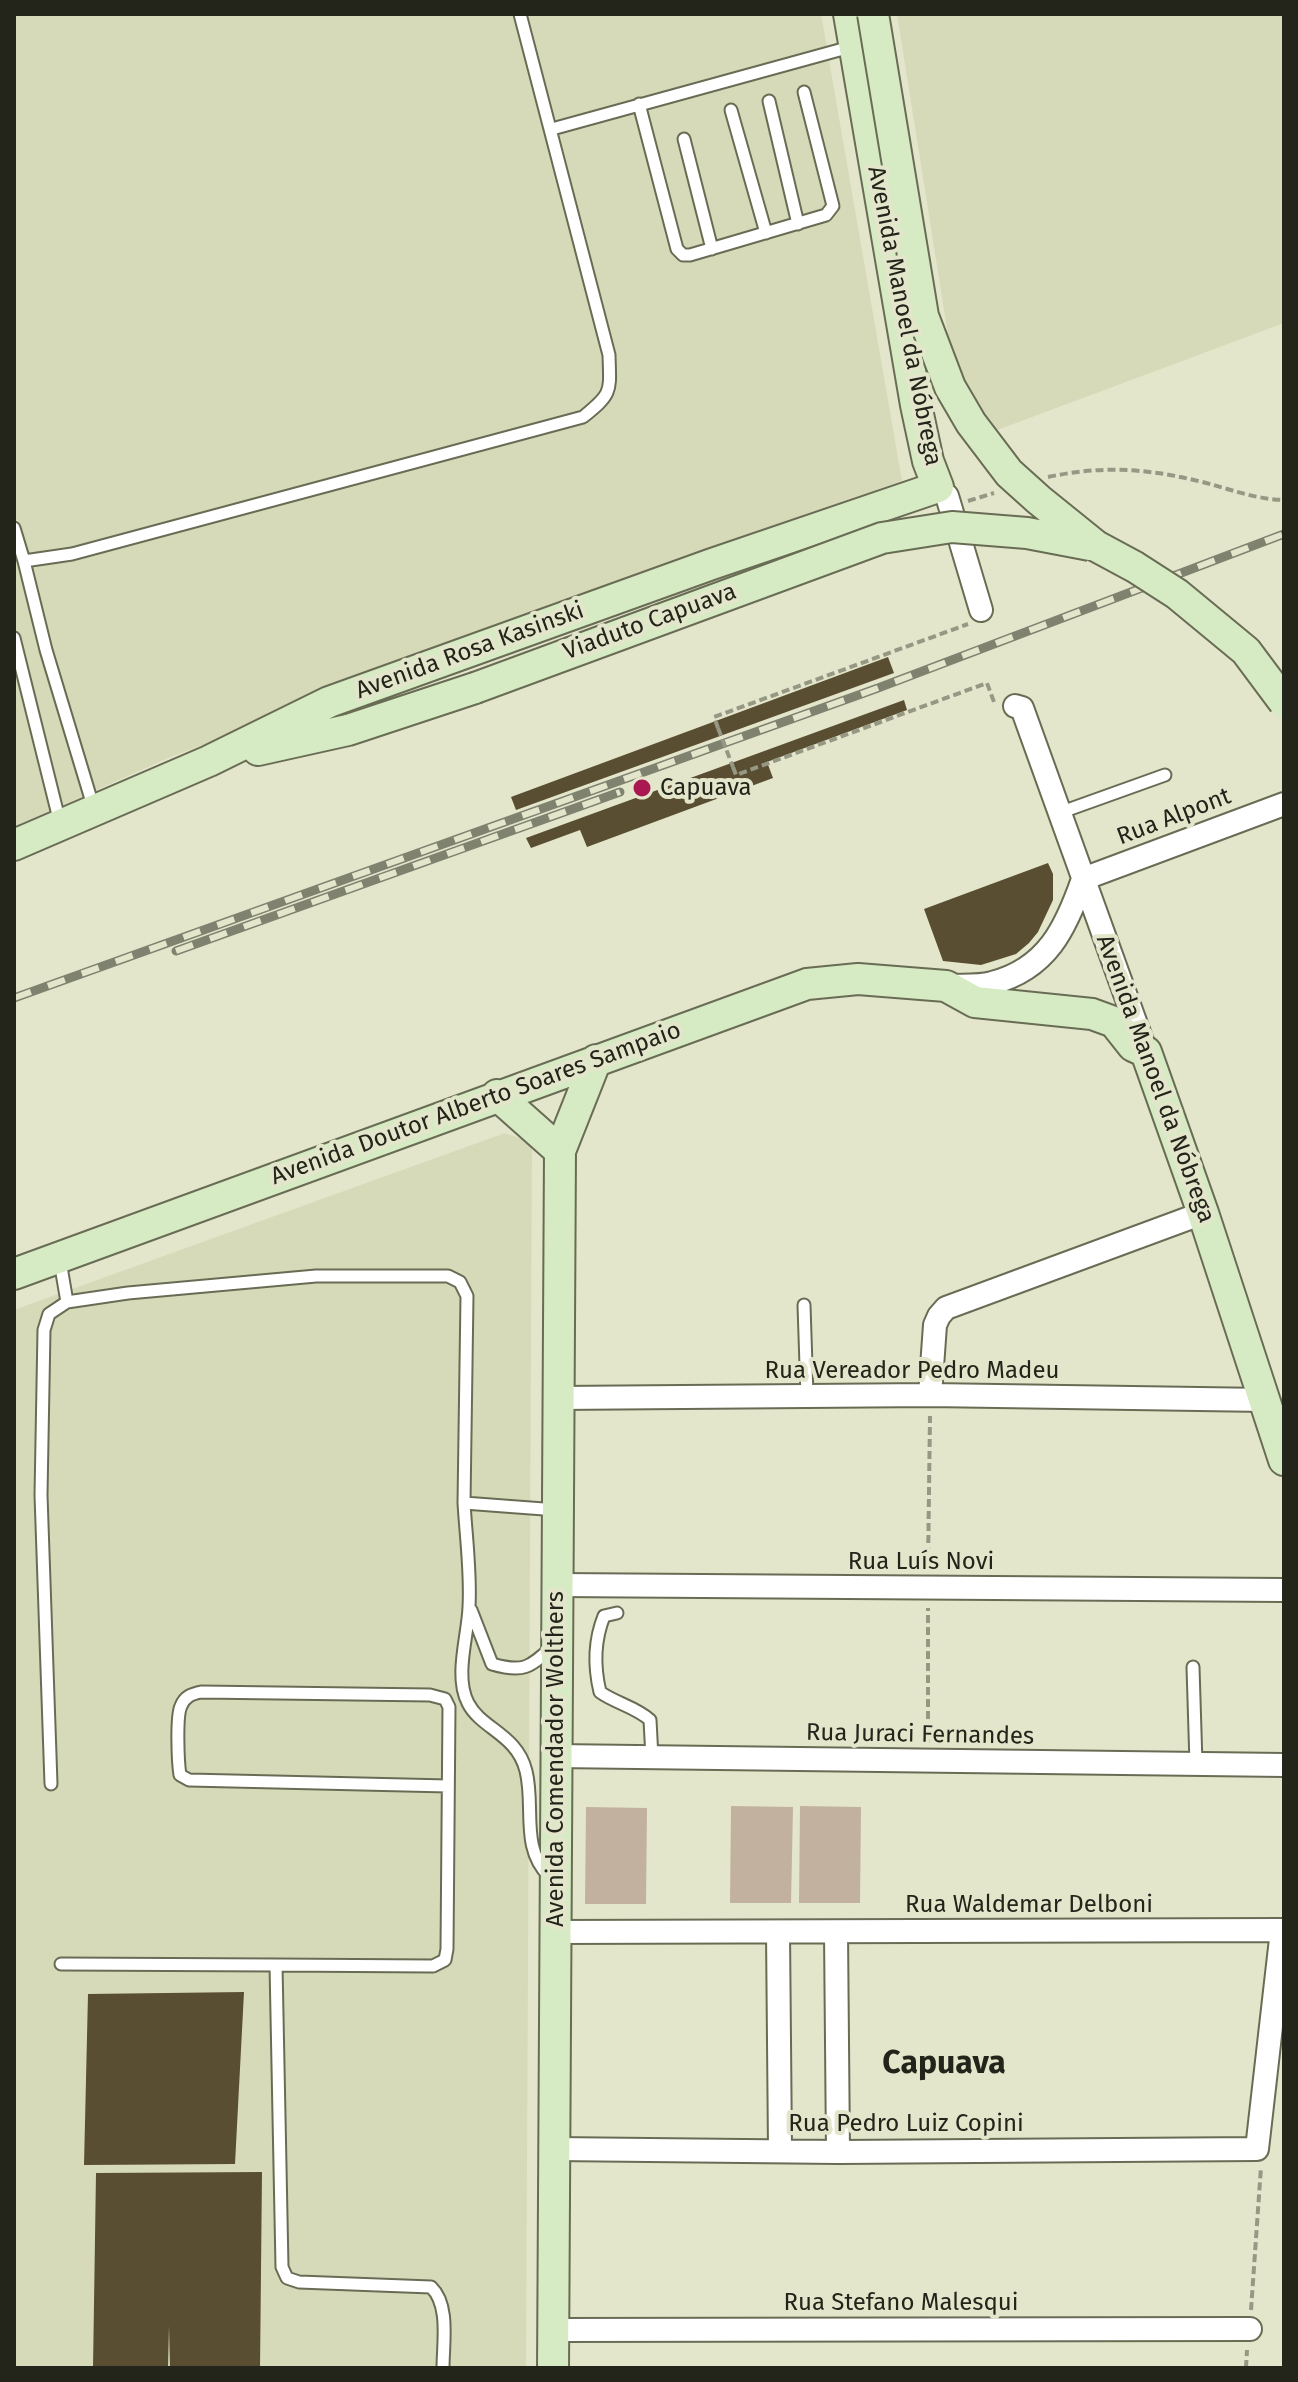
<!DOCTYPE html>
<meta charset="utf-8">
<style>
body{margin:0}
#map{position:relative;width:1298px;height:2382px;overflow:hidden;background:#e3e6cb;font-family:"Fira Sans",sans-serif}
canvas{display:block}
.frame{position:absolute;inset:0;border:16px solid #23241a;pointer-events:none}
</style>
<div id="map">
<canvas width="1298" height="2382"></canvas>
<div class="frame"></div>
</div>
<script>
const c = document.querySelector('canvas').getContext('2d');
c.lineJoin = 'round';
function fill(path, color) { c.fillStyle = color; c.fill(path, 'evenodd'); }
function stroke(path, color, width, dash) { c.strokeStyle = color; c.lineWidth = width; c.lineCap = dash ? 'butt' : 'round'; c.setLineDash(dash || []); c.stroke(path); }
function label(font, color, halo, rows, align = 'center') {
  c.font = font + ' "Fira Sans",sans-serif'; c.lineWidth = 8; c.setLineDash([]); c.textBaseline = 'middle'; c.strokeStyle = halo; c.fillStyle = color; for (const [text, x, y, turn = 0] of rows) {
    c.save(); c.translate(x, y); c.rotate((+turn || 0) * Math.PI / 180); c.textAlign = isNaN(turn) ? turn : align; if (halo) c.strokeText(text, 0, 0); c.fillText(text, 0, 0); c.restore();
  }
}
fill(new Path2D(`
 M 14,14 L 821,14 L 902,481 L 168,758 L 14,827 Z
 M 897,14 L 1284,14 L 1284,323 L 965,442 Z
 M 505,1133 L 532,1143 L 526,2368 L 14,2368 L 14,1310 Z`), '#d7dab9');
fill(new Path2D(`
 M 731,1806 L 793,1807 L 791,1903 L 730,1903 Z
 M 800,1806 L 861,1807 L 860,1903 L 799,1903 Z
 M 586,1807 L 647,1808 L 646,1904 L 585,1904 Z`), '#c2b19f');
fill(new Path2D(`
 M 888,657 L 894,673 L 516,810 L 511,797 Z
 M 904,700 L 907,710 L 767,762 L 773,778 L 587,847 L 580,830 L 531,848 L 526,838 Z
 M 1048,863 L 1053,874 L 1053,900 L 1038,932 L 1029,943 L 1016,954 L 981,965 L 943,961 L 924,909 Z
 M 244,1992 L 235,2164 L 84,2165 L 88,1994 Z
 M 262,2172 L 260,2368 L 170,2368 L 169,2326 L 168,2368 L 93,2368 L 96,2173 Z`), '#594e31');
const service = new Path2D(`
 M 769,101 L 798,224
 M 639,104 L 677,249 L 683,255 L 690,255 L 826,215 L 833,206 L 804,92
 M 731,110 L 766,233
 M 552,129 L 854,46
 M 684,139 L 712,249
 M 14,528 L 24,561 L 72,554 L 583,417 C 613,393 610,392 609,355 L 520,14
 M 24,561 L 46,650 L 94,809
 M 14,638 L 60,823
 M 1059,813 L 1165,775
 M 60,1261 L 67,1302
 M 804,1305 L 807,1396
 M 464,1503 C 466,1537 471,1573 469,1607 C 468,1636 454,1676 468,1703 C 481,1729 517,1734 526,1771 C 535,1806 520,1848 549,1876
 M 471,1610 L 492,1664 C 523,1673 529,1668 552,1647
 M 617,1613 L 604,1616 C 594,1641 594,1667 600,1692 C 615,1703 636,1707 650,1720 L 652,1758
 M 1193,1667 L 1196,1764
 M 51,1784 L 41,1495 L 44,1330 L 49,1314 L 67,1302 L 128,1293 L 316,1276 L 448,1276 L 460,1282 L 467,1296 L 464,1503 L 557,1510
 M 61,1964 L 276,1965 L 282,2267 L 287,2278 L 299,2282 L 431,2287 C 450,2305 443,2343 443,2368
 M 276,1965 L 433,1966 L 445,1960 L 447,1949 L 449,1707 L 445,1699 L 430,1695 L 201,1692 C 192,1694 185,1696 181,1706 C 176,1716 178,1763 180,1775 L 189,1780 L 448,1786`);
const minor = new Path2D(`
 M 938,487 L 947,496 L 981,610
 M 1015,706 L 1022,708 L 1146,1052
 M 1083,879 L 1284,804
 M 947,986 C 961,985 978,987 992,983 C 1047,969 1066,928 1083,879
 M 930,1395 L 935,1325 L 939,1316 L 946,1308 L 1203,1213
 M 558,1398 L 930,1395 L 1266,1400
 M 557,1585 L 1284,1590
 M 556,1756 L 1284,1765
 M 778,1932 L 780,2150
 M 836,1932 L 838,2152
 M 554,2149 L 838,2152 L 1257,2149 L 1282,1930 L 555,1932
 M 553,2330 L 1250,2329`);
const secondary = new Path2D(`
 M 258,750 L 348,730 L 475,688
 M 14,845 L 209,761 L 329,702 L 712,564 L 938,487 L 928,461 L 916,405 L 849,14
 M 497,1095 L 560,1151
 M 14,1274 L 807,984 L 858,979 L 946,986 L 975,1002 L 1092,1014 L 1114,1022 L 1133,1046 L 1146,1052 L 1203,1213 L 1284,1460
 M 553,2368 L 560,1151 L 596,1060`);
stroke(service, '#696c54', 15);
stroke(minor, '#696c54', 26);
stroke(secondary, '#696c54', 34);
stroke(new Path2D(`
 M 1048,477 C 1099,466 1144,468 1194,480 C 1225,487 1252,499 1284,500
 M 968,501 L 994,493
 M 718,728 L 714,717 L 968,624
 M 733,767 L 736,775 L 987,683 L 994,702
 M 928,1567 L 930,1416
 M 928,1743 L 928,1608
 M 1251,2310 L 1261,2167
 M 1246,2368 L 1247,2350`), '#969884', 4, [8, 4]);
stroke(service, '#fff', 11);
stroke(minor, '#fff', 22);
stroke(secondary, '#d6eac4', 30);
const rail = new Path2D(`
 M 176,951 L 620,792
 M 14,998 L 878,688 L 1284,534`);
stroke(rail, '#808270', 9);
stroke(rail, '#e3e6cb', 6, [18]);
const secondaryBridge = new Path2D(`
 M 873,14 L 923,316 L 950,387 L 971,423 L 1009,473 L 1039,500 L 1096,546 L 1135,567 L 1177,594 L 1246,651 L 1284,702
 M 475,688 L 882,538 L 952,527 L 1027,533 L 1090,545`);
stroke(secondaryBridge, '#696c54', 34, []);
stroke(new Path2D(`
 M 718,728 L 733,767`), '#969884', 4, [8, 4]);
stroke(secondaryBridge, '#d6eac4', 30);
for (const [x, y, r, color] of [
 [642,788,10,"#a91851"]
]) { const dot = new Path2D(); dot.arc(x, y, r, 0, 2 * Math.PI); c.fillStyle = color; c.fill(dot); stroke(dot, '#e3e6cb', 3); }
label('24px', '#23241a', '#e3e6cb', [
 ["Avenida Manoel da Nóbrega",904,316,79],
 ["Viaduto Capuava",650,622,-20],
 ["Avenida Rosa Kasinski",470,651,-20],
 ["Rua Alpont",1174,817,-21],
 ["Avenida Manoel da Nóbrega",1155,1079,70],
 ["Avenida Doutor Alberto Soares Sampaio",476,1104,-20],
 ["Rua Vereador Pedro Madeu",912,1371],
 ["Rua Luís Novi",921,1562],
 ["Rua Juraci Fernandes",920,1735,1],
 ["Avenida Comendador Wolthers",556,1759,-90],
 ["Rua Waldemar Delboni",1029,1905],
 ["Rua Pedro Luiz Copini",906,2124],
 ["Rua Stefano Malesqui",901,2303]
]);
label('24px', '#23241a', '#e3e6cb', [
 ["Capuava",660,788]
], 'left');
label('bold 32px', '#23241a', '#e3e6cb', [
 ["Capuava",944,2064]
]);
</script>
